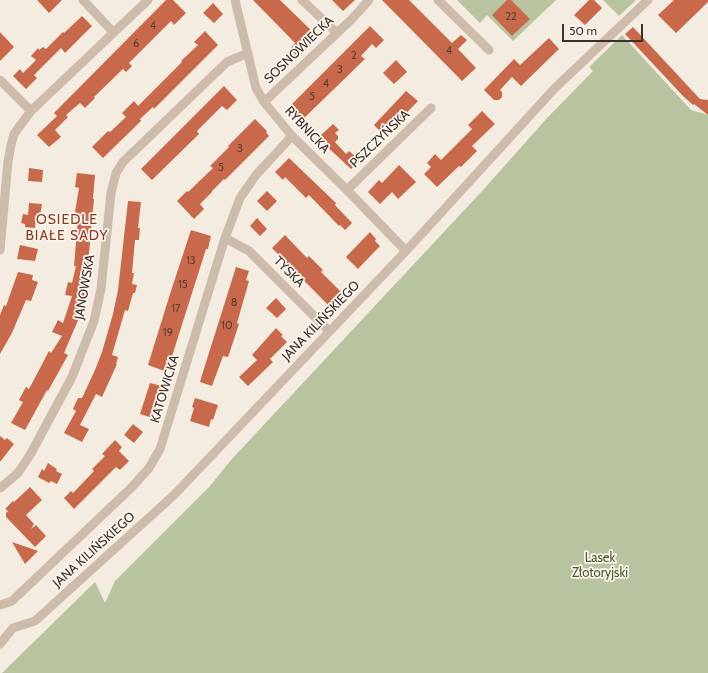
<!DOCTYPE html>
<meta charset="utf-8">
<style>
body{margin:0}
#map{position:relative;width:708px;height:673px;overflow:hidden;background:#f4ebe1;font-family:Cabin,sans-serif}
canvas{display:block}
.scale{position:absolute;left:562px;top:24px;width:81px;height:18px;box-sizing:border-box;border:2px solid #3b302b;border-top:0;padding-left:5px;font-size:12px;line-height:14px;white-space:nowrap;color:#3b302b;-webkit-text-stroke:3px #fbf5ee;paint-order:stroke}
</style>
<div id="map">
<canvas width="708" height="673"></canvas>
<div class="scale">50 m</div>
</div>
<script>
const c = document.querySelector('canvas').getContext('2d');
c.lineJoin = 'round';
function fill(path, color) { c.fillStyle = color; c.fill(path, 'evenodd'); }
function stroke(path, color, width, dash) { c.strokeStyle = color; c.lineWidth = width; c.lineCap = dash ? 'butt' : 'round'; c.setLineDash(dash || []); c.stroke(path); }
function label(font, color, halo, rows, align = 'center') {
  c.font = font + ' Cabin,sans-serif'; c.lineWidth = 3.5; c.setLineDash([]); c.textBaseline = 'middle'; c.strokeStyle = halo; c.fillStyle = color; for (const [text, x, y, turn = 0] of rows) {
    c.save(); c.translate(x, y); c.rotate((+turn || 0) * Math.PI / 180); c.textAlign = isNaN(turn) ? turn : align; if (halo) c.strokeText(text, 0, 0); c.fillText(text, 0, 0); c.restore();
  }
}
fill(new Path2D(`
 M 457,0 L 556,0 L 513,41 L 487,15 L 480,23 Z
 M 603,0 L 636,0 L 619,16 Z
 M 622,35 L 691,110 L 708,115 L 708,673 L 2,673 L 95,582 L 105,603 L 115,581 L 210,486 L 231,460 L 483,190 L 548,117 L 593,71 L 589,67 Z`), '#b8c4a0');
fill(new Path2D(`
 M 37,0 L 62,0 L 49,13 Z
 M 166,0 L 173,0 L 186,13 L 174,25 L 171,21 L 129,63 L 132,66 L 126,72 L 123,69 L 94,97 L 95,98 L 85,108 L 80,103 L 66,115 L 68,117 L 55,130 L 61,137 L 49,147 L 37,135 L 57,116 L 54,113 Z
 M 253,0 L 280,0 L 318,37 L 298,57 L 290,49 L 295,43 Z
 M 332,0 L 355,0 L 343,11 Z
 M 382,0 L 409,0 L 452,43 L 461,35 L 467,40 L 458,49 L 476,68 L 462,81 Z
 M 507,0 L 511,0 L 530,19 L 512,36 L 492,15 Z
 M 589,0 L 594,0 L 602,8 L 585,25 L 574,15 Z
 M 674,0 L 708,0 L 708,2 L 676,33 L 658,15 Z
 M 213,3 L 223,14 L 214,23 L 203,13 Z
 M 82,16 L 92,26 L 65,53 L 61,48 L 34,75 L 37,78 L 26,89 L 13,76 L 20,69 L 23,73 L 36,60 L 31,56 L 38,48 L 39,50 L 43,47 L 46,49 L 63,32 L 64,33 Z
 M 370,26 L 384,40 L 376,48 L 372,44 L 361,56 L 365,59 L 301,121 L 288,108 Z
 M 633,27 L 700,99 L 708,100 L 708,115 L 694,104 L 693,105 L 683,96 L 625,34 Z
 M 205,31 L 218,45 L 154,109 L 153,107 L 140,119 L 141,121 L 103,158 L 92,147 L 108,131 L 110,132 L 126,117 L 122,113 L 134,101 L 138,106 L 182,62 L 181,61 L 198,45 L 194,42 Z
 M 0,32 L 14,47 L 0,61 Z
 M 549,38 L 559,49 L 521,86 L 512,77 L 500,90 L 502,92 L 502,97 L 499,100 L 494,100 L 484,90 L 514,59 L 520,65 Z
 M 396,60 L 407,72 L 394,84 L 383,73 Z
 M 224,86 L 237,100 L 227,110 L 222,106 L 197,131 L 199,134 L 152,180 L 141,169 Z
 M 406,91 L 418,101 L 390,130 L 388,129 L 383,134 L 374,125 Z
 M 482,111 L 495,124 L 472,146 L 477,151 L 461,167 L 459,166 L 437,187 L 424,174 L 431,167 L 427,163 L 435,154 L 441,160 L 472,129 L 468,125 Z
 M 255,119 L 267,131 L 266,132 L 269,136 L 225,180 L 224,179 L 212,191 L 212,192 L 200,204 L 204,209 L 194,219 L 177,201 L 187,191 L 188,192 L 213,168 L 210,166 L 229,147 L 228,146 Z
 M 333,124 L 339,130 L 335,133 L 338,136 L 338,139 L 335,142 L 346,154 L 349,151 L 360,160 L 351,169 L 321,141 L 324,138 L 321,135 Z
 M 289,158 L 336,203 L 335,205 L 352,223 L 345,230 L 340,225 L 339,226 L 309,195 L 306,198 L 285,177 L 283,180 L 275,172 Z
 M 399,165 L 416,182 L 398,199 L 392,192 L 380,204 L 368,192 L 379,180 L 382,183 Z
 M 29,168 L 43,170 L 42,182 L 28,181 Z
 M 77,173 L 95,175 L 93,199 L 94,199 L 89,253 L 88,260 L 90,261 L 83,303 L 79,318 L 64,353 L 68,355 L 48,391 L 47,390 L 25,430 L 11,423 L 23,402 L 19,400 L 26,387 L 29,389 L 49,351 L 51,353 L 62,336 L 52,332 L 58,320 L 63,323 L 72,296 L 65,295 L 68,282 L 72,283 L 76,266 L 74,266 L 78,218 L 74,218 L 79,188 L 75,187 Z
 M 267,191 L 277,201 L 267,211 L 257,201 Z
 M 128,201 L 141,202 L 138,228 L 140,228 L 139,240 L 135,240 L 132,273 L 134,273 L 132,284 L 137,285 L 135,293 L 133,293 L 128,311 L 125,310 L 112,355 L 118,357 L 116,364 L 117,364 L 102,397 L 96,394 L 80,425 L 89,429 L 82,442 L 64,433 L 76,411 L 73,409 L 78,398 L 82,398 L 95,370 L 102,352 L 113,314 L 118,290 Z
 M 29,203 L 42,204 L 40,216 L 36,216 L 35,228 L 25,227 L 25,224 L 21,223 L 23,214 L 28,215 Z
 M 257,218 L 267,229 L 260,236 L 250,226 Z
 M 191,230 L 211,236 L 208,249 L 206,249 L 167,372 L 148,365 L 170,294 Z
 M 370,232 L 376,239 L 375,241 L 380,246 L 358,269 L 346,257 Z
 M 285,235 L 307,258 L 309,256 L 323,270 L 321,272 L 344,295 L 331,308 L 272,248 Z
 M 20,245 L 38,249 L 35,261 L 17,259 Z
 M 236,267 L 249,271 L 246,280 L 249,281 L 237,323 L 239,324 L 228,357 L 223,356 L 212,386 L 200,382 L 202,375 Z
 M 18,272 L 33,275 L 32,280 L 38,282 L 31,301 L 26,300 L 12,333 L 0,354 L 0,315 L 4,305 L 6,306 Z
 M 276,298 L 286,309 L 277,318 L 266,308 Z
 M 276,328 L 283,335 L 281,336 L 287,342 L 270,359 L 273,362 L 248,386 L 239,377 L 257,360 L 252,355 Z
 M 150,383 L 161,386 L 153,418 L 140,414 Z
 M 195,398 L 218,405 L 213,420 L 211,419 L 209,427 L 190,421 L 194,408 L 192,407 Z
 M 133,424 L 143,432 L 134,443 L 124,435 Z
 M 0,436 L 5,440 L 7,438 L 14,444 L 0,462 Z
 M 115,440 L 122,447 L 119,451 L 129,461 L 120,470 L 116,467 L 74,509 L 64,498 L 71,491 L 73,493 L 94,471 L 92,469 L 105,456 L 102,454 Z
 M 48,463 L 57,469 L 56,471 L 62,474 L 57,484 L 51,481 L 49,483 L 38,477 L 42,469 L 44,471 Z
 M 30,487 L 42,500 L 26,515 L 34,524 L 31,529 L 36,525 L 46,536 L 35,547 L 6,517 L 6,513 L 8,511 L 5,509 L 13,501 L 14,502 Z
 M 12,542 L 38,551 L 25,564 Z`), '#c8694b');
stroke(new Path2D(`
 M 83,0 L 113,32
 M 235,0 L 256,88 L 264,102 L 292,136 L 347,190 L 406,251
 M 302,0 L 336,32
 M 438,0 L 489,50
 M 0,80 L 31,111
 M 264,102 L 352,19 L 369,0
 M 347,190 L 431,108
 M 225,238 L 249,251 L 329,331
 M 0,250 L 8,161 L 11,145 L 14,134 L 31,111 L 148,0
 M 0,488 L 18,473 L 30,455 L 72,377 L 94,321 L 101,289 L 111,193 L 116,173 L 123,162 L 227,62 L 248,53
 M 0,605 L 12,601 L 132,487 L 149,468 L 160,449 L 225,238 L 240,198 L 256,175 L 292,136
 M 0,644 L 13,628 L 35,621 L 174,495 L 406,251 L 555,88 L 648,0`), '#cdbbac', 9);
label('11px', '#5e3e33', null, [
 ["22",511,17],
 ["4",153,26],
 ["6",136,44],
 ["4",449,51],
 ["2",354,56],
 ["3",340,70],
 ["4",326,84],
 ["5",312,97],
 ["3",240,149],
 ["5",221,168],
 ["13",191,261],
 ["15",183,285],
 ["8",234,303],
 ["17",176,309],
 ["10",227,326],
 ["19",168,333]
]);
label('13px', '#3b302b', '#fbf5ee', [
 ["SOSNOWIECKA",299,50,-44],
 ["RYBNICKA",307,130,47],
 ["PSZCZYŃSKA",380,139,-44],
 ["TYSKA",289,272,45],
 ["JANOWSKA",85,287,-80],
 ["JANA KILIŃSKIEGO",321,321,-46],
 ["KATOWICKA",165,389,-73],
 ["JANA KILIŃSKIEGO",94,550,-42]
]);
label('13px', '#4a5a2e', '#fbf5ee', [
 ["Lasek",600,558],
 ["Złotoryjski",600,573]
]);
c.letterSpacing = '1px';
label('14px', '#8c3b22', '#fbf5ee', [
 ["OSIEDLE",67,220],
 ["BIAŁE SADY",67,236]
]);
c.letterSpacing = '0px';
</script>
